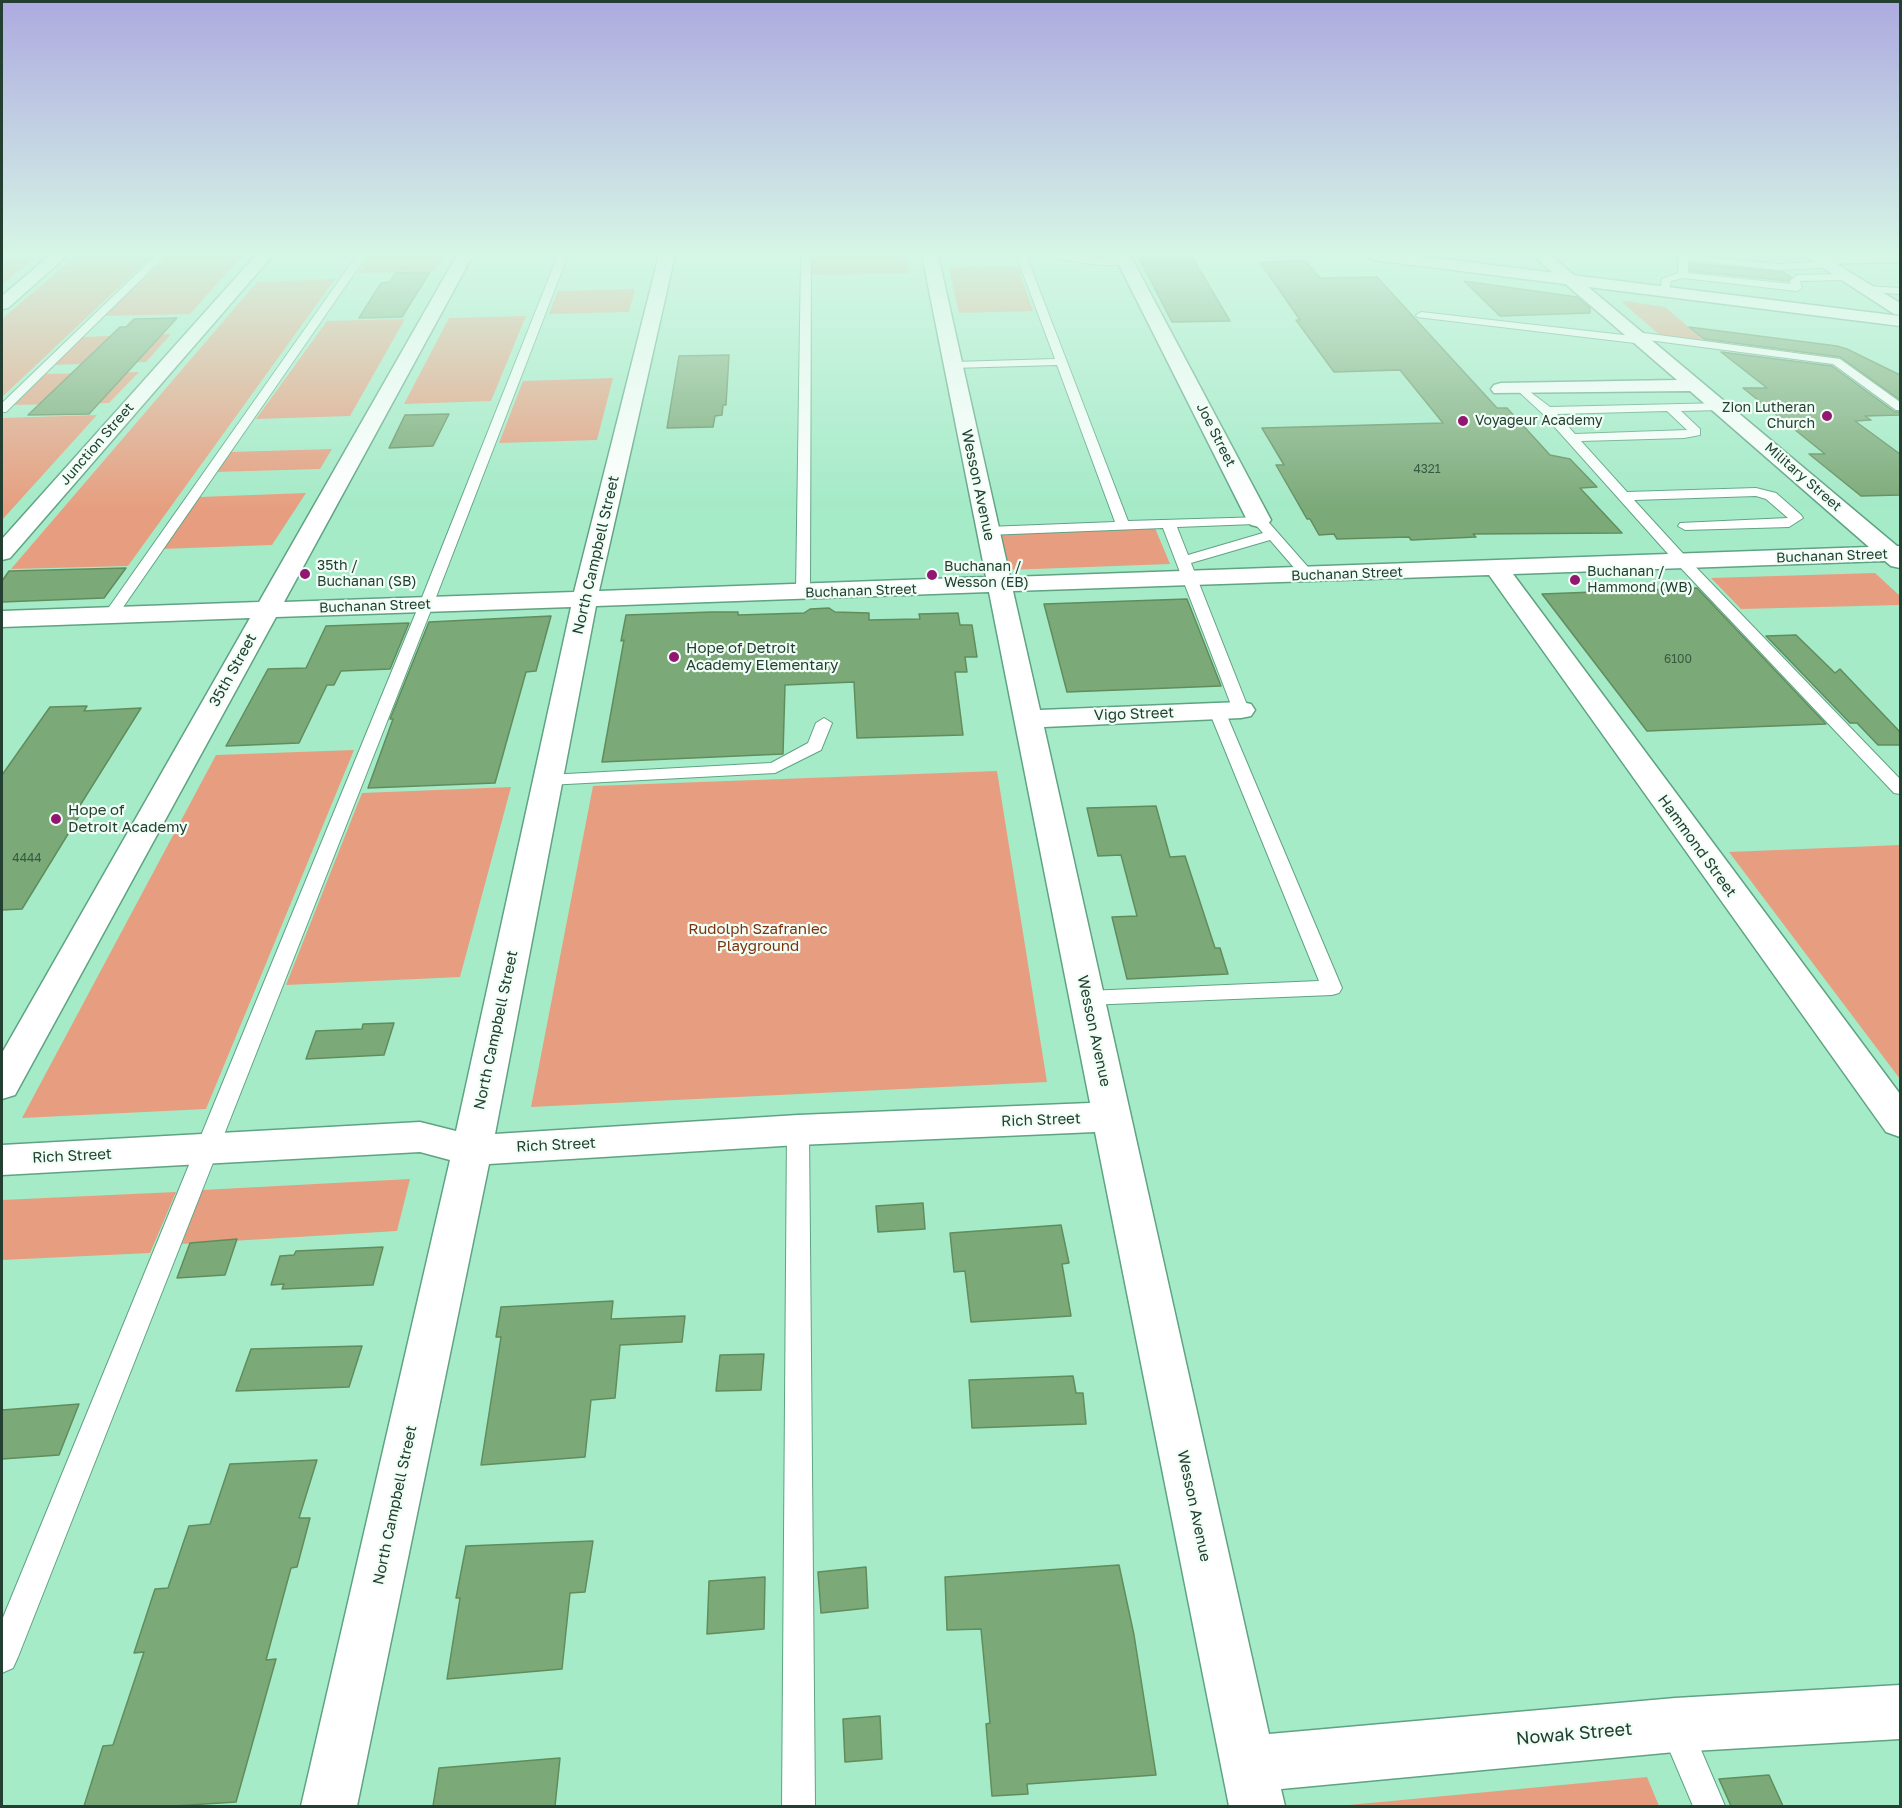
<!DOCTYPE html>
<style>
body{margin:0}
#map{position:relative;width:1902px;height:1808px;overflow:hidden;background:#a5ebc8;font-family:"Golos Text",sans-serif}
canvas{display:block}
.frame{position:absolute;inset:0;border:3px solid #223f31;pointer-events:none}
</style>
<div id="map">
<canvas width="1902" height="1808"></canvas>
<div class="frame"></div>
</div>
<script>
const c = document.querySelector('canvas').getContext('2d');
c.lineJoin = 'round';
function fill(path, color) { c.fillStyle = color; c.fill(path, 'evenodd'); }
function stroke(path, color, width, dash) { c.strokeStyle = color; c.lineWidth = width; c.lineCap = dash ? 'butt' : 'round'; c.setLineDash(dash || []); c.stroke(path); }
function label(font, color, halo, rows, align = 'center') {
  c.font = font + ' "Golos Text",sans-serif'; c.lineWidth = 4.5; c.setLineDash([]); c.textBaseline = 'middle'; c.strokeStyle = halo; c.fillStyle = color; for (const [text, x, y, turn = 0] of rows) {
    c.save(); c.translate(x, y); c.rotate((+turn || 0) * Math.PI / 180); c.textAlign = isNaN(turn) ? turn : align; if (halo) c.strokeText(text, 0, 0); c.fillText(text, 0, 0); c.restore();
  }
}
fill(new Path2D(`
 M 243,255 L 190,314 L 103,316 L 168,256 Z
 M 371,255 L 444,255 L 434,271 L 358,273 Z
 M 812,255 L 906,255 L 909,273 L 811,275 Z
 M 151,257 L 2,397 L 2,319 L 73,258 Z
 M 33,259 L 2,285 L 2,260 Z
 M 1018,267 L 1033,311 L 959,313 L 949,268 Z
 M 335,279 L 128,566 L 11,569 L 257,282 Z
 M 635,289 L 629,312 L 549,314 L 558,291 Z
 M 1625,301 L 1665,307 L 1706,342 L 1662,337 L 1622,302 Z
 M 526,316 L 491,401 L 404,404 L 449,318 Z
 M 405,319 L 350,416 L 256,419 L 327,321 Z
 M 171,334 L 146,362 L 52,365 L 81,337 Z
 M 139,372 L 109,403 L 11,405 L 45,374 Z
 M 613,378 L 597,440 L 499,443 L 523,381 Z
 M 97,415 L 2,520 L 2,418 Z
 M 332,449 L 320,469 L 215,472 L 230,452 Z
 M 306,493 L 272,545 L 161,549 L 199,497 Z
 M 1155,528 L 1170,564 L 1007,570 L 999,534 Z
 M 1875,573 L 1900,596 L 1900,605 L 1741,609 L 1711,578 Z
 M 354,750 L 206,1109 L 22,1118 L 216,755 Z
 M 997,771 L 1047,1082 L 531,1107 L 593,786 Z
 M 511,787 L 460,977 L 286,985 L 362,793 Z
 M 1900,845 L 1900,1079 L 1729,852 Z
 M 410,1179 L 397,1231 L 182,1244 L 202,1190 Z
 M 176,1192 L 150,1253 L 2,1260 L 2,1200 Z
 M 1647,1777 L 1659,1806 L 1338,1806 Z`), '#e79e80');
const building = new Path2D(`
 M 1142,255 L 1191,255 L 1230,321 L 1172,322 L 1138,256 Z
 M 1306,261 L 1320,278 L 1377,277 L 1497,408 L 1507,408 L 1550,455 L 1570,459 L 1597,487 L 1580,488 L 1622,533 L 1473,534 L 1476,537 L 1411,540 L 1409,537 L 1337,539 L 1334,534 L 1319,535 L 1310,519 L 1307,519 L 1276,465 L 1284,465 L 1262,428 L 1443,423 L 1400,370 L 1334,372 L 1296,320 L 1300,320 L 1260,262 Z
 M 1690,263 L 1783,272 L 1791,277 L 1788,281 L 1690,271 Z
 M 430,272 L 402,317 L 359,318 L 381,283 L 390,282 L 395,273 Z
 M 1464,281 L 1577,297 L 1590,308 L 1590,313 L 1500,316 Z
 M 177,318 L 89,414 L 28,415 L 120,327 L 126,327 L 134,319 Z
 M 1689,327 L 1837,346 L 1847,349 L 1900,375 L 1900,400 L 1840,357 L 1704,339 Z
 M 1721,352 L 1832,366 L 1895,412 L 1900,412 L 1900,415 L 1865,416 L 1871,420 L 1855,421 L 1900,454 L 1900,495 L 1861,496 L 1809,454 L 1825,454 L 1743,388 L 1767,388 Z
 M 729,355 L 726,405 L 723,405 L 722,415 L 715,416 L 713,427 L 667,428 L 679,356 Z
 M 449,414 L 433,446 L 389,448 L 405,415 Z
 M 126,568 L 104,598 L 2,602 L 2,581 L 9,571 Z
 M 1697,588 L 1826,724 L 1647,731 L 1542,594 Z
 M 1187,599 L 1221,686 L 1067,692 L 1044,604 Z
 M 829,608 L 835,612 L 869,613 L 869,620 L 920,619 L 919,614 L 958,613 L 960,625 L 972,625 L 977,657 L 965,657 L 967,672 L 955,672 L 963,735 L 857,738 L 854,682 L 785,685 L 783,754 L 602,762 L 624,640 L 621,641 L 626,615 L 712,612 L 738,612 L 738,615 L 804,613 L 810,609 Z
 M 551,616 L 536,671 L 526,672 L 495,783 L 368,788 L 393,719 L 390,719 L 429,622 Z
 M 409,623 L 390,669 L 341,671 L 334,685 L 327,685 L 299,743 L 226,746 L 268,669 L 306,668 L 326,626 Z
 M 1796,635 L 1835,673 L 1840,669 L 1900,732 L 1900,745 L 1878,745 L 1857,723 L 1850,723 L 1766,636 Z
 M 87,706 L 84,711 L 141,708 L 79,807 L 84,808 L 22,909 L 2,910 L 2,775 L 50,707 Z
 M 1156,806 L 1170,857 L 1185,856 L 1215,948 L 1220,948 L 1228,974 L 1127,979 L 1112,917 L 1137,916 L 1121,855 L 1098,856 L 1087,808 Z
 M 394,1023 L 384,1055 L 306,1059 L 316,1031 L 362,1029 L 363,1024 Z
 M 923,1203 L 925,1229 L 878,1232 L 876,1206 Z
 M 1061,1225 L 1069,1263 L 1062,1264 L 1071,1316 L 971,1322 L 965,1271 L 954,1272 L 950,1233 Z
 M 237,1239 L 225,1275 L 177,1278 L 190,1243 Z
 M 383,1247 L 373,1285 L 282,1289 L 284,1284 L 271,1285 L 280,1256 L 294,1255 L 296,1251 Z
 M 613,1301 L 611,1319 L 685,1316 L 682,1342 L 620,1345 L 615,1398 L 591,1400 L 585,1457 L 481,1465 L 501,1337 L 496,1337 L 501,1307 Z
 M 362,1346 L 349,1387 L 236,1391 L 251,1349 Z
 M 764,1354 L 761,1390 L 716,1391 L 720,1355 Z
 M 1073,1376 L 1076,1393 L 1083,1393 L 1086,1424 L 972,1428 L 969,1380 Z
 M 79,1404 L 59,1455 L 2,1459 L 2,1410 Z
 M 317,1460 L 299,1518 L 310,1518 L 297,1567 L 291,1568 L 266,1660 L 276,1659 L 236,1802 L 174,1806 L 84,1806 L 103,1746 L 113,1745 L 144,1652 L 134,1653 L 155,1589 L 168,1588 L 189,1526 L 210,1524 L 230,1464 Z
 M 593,1541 L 585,1592 L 570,1593 L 562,1669 L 447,1679 L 460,1598 L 456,1598 L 466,1546 Z
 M 1119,1565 L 1134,1635 L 1156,1775 L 1027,1784 L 1028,1794 L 992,1796 L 986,1724 L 990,1723 L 981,1629 L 947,1630 L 945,1577 Z
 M 866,1567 L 868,1608 L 821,1613 L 818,1572 Z
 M 765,1577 L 764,1629 L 707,1634 L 709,1581 Z
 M 880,1716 L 882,1759 L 845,1762 L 843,1719 Z
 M 560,1758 L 555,1806 L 433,1806 L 439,1768 Z
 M 1769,1775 L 1783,1806 L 1731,1806 L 1719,1779 Z`);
fill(building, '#7ca978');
stroke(building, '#618d5d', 1.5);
const service = new Path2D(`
 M 156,255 L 166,255 L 6,412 L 2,412 L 2,403 Z
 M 357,255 L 367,255 L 117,616 L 107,616 L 104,613 L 107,610 Z
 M 558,255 L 568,255 L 433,605 L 18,1657 L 13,1668 L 2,1673 L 2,1620 L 419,605 Z
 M 801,255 L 811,255 L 810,592 L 803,596 L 796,592 Z
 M 1016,255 L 1026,255 L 1128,521 L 1264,517 L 1315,575 L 1308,579 L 1303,578 L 1270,540 L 1191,563 L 1249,710 L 1247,714 L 1241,715 L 1233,710 L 1163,528 L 987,535 L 980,531 L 987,527 L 1115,522 L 1057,365 L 953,368 L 947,365 L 953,362 L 1055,359 ZM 1255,524 L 1263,533 L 1188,555 L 1177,527 Z
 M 1048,255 L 1125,258 L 1130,261 C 1116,271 1070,260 1053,258 Z
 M 1684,255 L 1778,264 L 1819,262 L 1824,265 L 1819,268 L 1778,270 L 1688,260 L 1688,273 L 1791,284 L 1790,281 L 1797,275 L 1846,274 L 1851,277 L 1846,280 L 1800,281 L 1802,288 L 1797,291 L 1683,278 L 1671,281 L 1668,293 L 1660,293 L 1662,279 L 1678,273 L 1678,258 Z
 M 1866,286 L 1900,288 L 1900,294 L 1862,291 L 1861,289 Z
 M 1421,312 L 1632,336 L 1632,333 L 1636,332 L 1840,359 L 1900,402 L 1900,410 L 1896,410 L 1833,364 L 1648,340 L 1647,343 L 1643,344 L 1417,317 L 1416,315 Z
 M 1521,385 L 1550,407 L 1724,403 L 1724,409 L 1720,410 L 1681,411 L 1700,429 L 1700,435 L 1684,438 L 1581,441 L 1627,492 L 1756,488 L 1776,493 L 1801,515 L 1803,518 L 1789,527 L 1685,530 L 1678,526 L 1680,523 L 1788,518 L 1766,499 L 1756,496 L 1634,500 L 1688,559 L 1900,779 L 1900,794 L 1894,793 L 1678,565 L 1543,414 L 1517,390 L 1517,386 ZM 1667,411 L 1687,430 L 1575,434 L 1557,414 Z
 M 1217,706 L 1225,711 L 1342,988 L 1339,993 L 1332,995 L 1087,1005 L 1080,1003 L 1077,998 L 1080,993 L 1087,991 L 1319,981 L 1209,711 Z
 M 824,718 L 832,723 L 821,750 L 775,773 L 548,785 L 542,784 L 539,780 L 542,776 L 548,775 L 771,763 L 808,743 L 816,723 Z
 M 798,1121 L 806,1124 L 809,1130 L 815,1806 L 782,1806 L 787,1130 L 790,1124 Z
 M 1676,1712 L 1687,1717 L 1725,1806 L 1693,1806 L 1660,1728 L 1665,1717 Z`);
const minor = new Path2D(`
 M 50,255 L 68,255 L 8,308 L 2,309 L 2,296 Z
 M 256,255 L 273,255 L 10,558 L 2,560 L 2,539 Z
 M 457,255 L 473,255 L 284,602 L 574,592 L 659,255 L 675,255 L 599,591 L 986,577 L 922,255 L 938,255 L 1010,577 L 1869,547 L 1690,391 L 1494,393 L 1491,389 L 1494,385 L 1501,383 L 1677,380 L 1532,255 L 1550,255 L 1897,546 L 1900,546 L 1900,568 L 1891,566 L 1885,561 L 1513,574 L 1900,1094 L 1900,1137 L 1886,1132 L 1489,575 L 1013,591 L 1040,710 L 1241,702 L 1251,704 L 1255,710 L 1251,716 L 1241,718 L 1044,727 L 1269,1734 L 1675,1698 L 1900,1685 L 1900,1739 L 1675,1752 L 1281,1789 L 1285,1806 L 1229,1806 L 1095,1132 L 798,1145 L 489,1164 L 357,1806 L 301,1806 L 450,1160 L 420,1152 L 2,1175 L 2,1145 L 420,1122 L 456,1131 L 571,607 L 276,617 L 15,1095 L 2,1099 L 2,1053 L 250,618 L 2,627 L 2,611 L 259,602 ZM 989,592 L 1090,1103 L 798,1115 L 495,1134 L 596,606 Z
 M 1114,255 L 1130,255 L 1271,520 L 1267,525 L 1259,527 L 1251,525 L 1247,520 Z
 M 1814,255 L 1900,255 L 1900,262 L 1817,264 L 1809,259 Z`);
const secondary = new Path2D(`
 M 1803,255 L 1822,255 L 1900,303 L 1900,315 L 1894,314 Z`);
const primary = new Path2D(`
 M 1365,255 L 1411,255 L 1900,316 L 1900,326 L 1373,260 Z`);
stroke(service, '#5fa383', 2);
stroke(minor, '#5fa383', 3);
stroke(secondary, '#5fa383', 3);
stroke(primary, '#5fa383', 3);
fill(service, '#fff');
fill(minor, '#fff');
fill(secondary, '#fff');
fill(primary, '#fff');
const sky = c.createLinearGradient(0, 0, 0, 508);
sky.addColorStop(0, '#adaae0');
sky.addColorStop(0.5, '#d6f6e6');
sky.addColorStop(1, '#d6f6e600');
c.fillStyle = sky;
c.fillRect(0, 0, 1902, 508);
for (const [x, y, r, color] of [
 [1827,416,6,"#931671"],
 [1463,421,6,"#931671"],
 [305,574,6,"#931671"],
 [932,575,6,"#931671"],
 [1575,580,6,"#931671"],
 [674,657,6,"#931671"],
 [56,819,6,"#931671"]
]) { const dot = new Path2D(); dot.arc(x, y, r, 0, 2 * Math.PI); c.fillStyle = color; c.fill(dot); stroke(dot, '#f0fef6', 2); }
label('12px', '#385a43', null, [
 ["4321",1427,469],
 ["6100",1678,659],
 ["4444",27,858]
]);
label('14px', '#223f31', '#f0fef6', [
 ["Zion Lutheran",1815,408,"right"],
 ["Church",1815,424,"right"],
 ["Voyageur Academy",1475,421],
 ["35th /",317,566],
 ["Buchanan (SB)",317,582],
 ["Buchanan /",944,567],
 ["Wesson (EB)",944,583],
 ["Buchanan /",1587,572],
 ["Hammond (WB)",1587,588]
], 'left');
label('14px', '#223f31', '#f0fef6', [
 ["Joe Street",1216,435,63],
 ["Junction Street",97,444,-49],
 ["Military Street",1803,477,41],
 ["Buchanan Street",1832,556,-2],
 ["Buchanan Street",1347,574,-2],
 ["Buchanan Street",861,591,-2],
 ["Buchanan Street",375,606,-2]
]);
label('15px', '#223f31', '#f0fef6', [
 ["Wesson Avenue",978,485,78],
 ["North Campbell Street",596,555,-77],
 ["35th Street",233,670,-61],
 ["Vigo Street",1134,714,-2],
 ["Hammond Street",1697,846,54],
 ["North Campbell Street",496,1030,-78],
 ["Wesson Avenue",1094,1031,78],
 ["Rich Street",1041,1120,-2],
 ["Rich Street",556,1145,-3],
 ["Rich Street",72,1156,-3],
 ["North Campbell Street",395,1505,-78],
 ["Wesson Avenue",1194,1506,78]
]);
label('15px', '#223f31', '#f0fef6', [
 ["Hope of Detroit",686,648],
 ["Academy Elementary",686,665],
 ["Hope of",68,810],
 ["Detroit Academy",68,827]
], 'left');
label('15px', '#7d320e', '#f0fef6', [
 ["Rudolph Szafraniec",758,929],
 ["Playground",758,946]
]);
label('18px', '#223f31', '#f0fef6', [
 ["Nowak Street",1574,1734,-5]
]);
</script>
